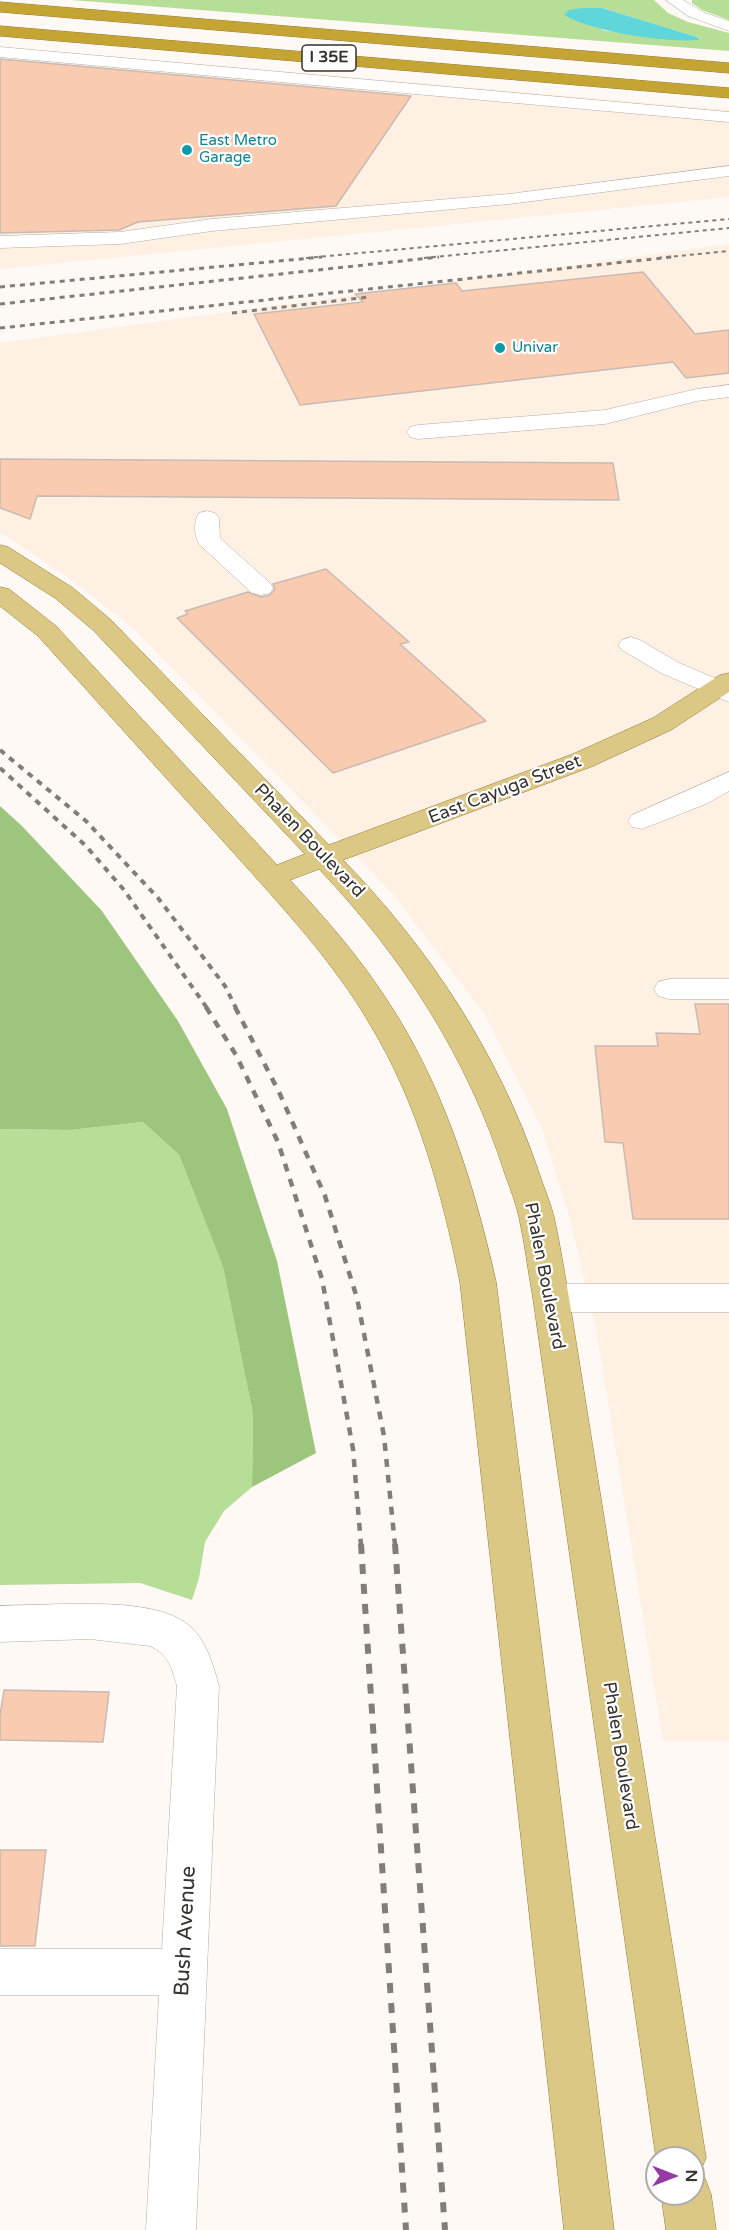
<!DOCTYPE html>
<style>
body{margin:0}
#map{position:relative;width:729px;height:2230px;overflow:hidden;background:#fef9f5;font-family:"Varela Round",sans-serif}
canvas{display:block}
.north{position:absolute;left:645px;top:2146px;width:60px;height:60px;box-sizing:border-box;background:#fff;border:2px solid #afadab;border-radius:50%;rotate:90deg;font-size:16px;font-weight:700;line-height:24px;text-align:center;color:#36322e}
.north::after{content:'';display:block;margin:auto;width:21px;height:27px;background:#963ba5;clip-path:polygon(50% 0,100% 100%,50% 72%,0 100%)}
</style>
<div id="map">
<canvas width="729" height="2230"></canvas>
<div class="north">N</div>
</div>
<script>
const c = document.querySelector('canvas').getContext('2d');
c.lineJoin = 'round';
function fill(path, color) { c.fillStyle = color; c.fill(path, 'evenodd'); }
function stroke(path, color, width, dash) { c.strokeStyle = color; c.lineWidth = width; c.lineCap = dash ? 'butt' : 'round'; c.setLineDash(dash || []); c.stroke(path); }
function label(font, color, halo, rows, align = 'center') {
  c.font = font + ' "Varela Round",sans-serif'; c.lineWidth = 4.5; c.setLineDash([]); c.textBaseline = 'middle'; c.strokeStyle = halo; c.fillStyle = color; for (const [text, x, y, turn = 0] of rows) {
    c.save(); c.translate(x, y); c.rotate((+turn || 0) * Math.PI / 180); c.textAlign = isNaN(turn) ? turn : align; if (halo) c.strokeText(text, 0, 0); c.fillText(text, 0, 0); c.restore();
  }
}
fill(new Path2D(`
 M 0,47 L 729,110 L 729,197 L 0,269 Z
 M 729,244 L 729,1741 L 663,1741 L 597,1334 L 570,1219 L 542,1129 L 484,1013 L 393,894 L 134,629 L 71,580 L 0,532 L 0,343 Z`), '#fff0e4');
fill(new Path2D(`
 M 71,0 L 654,0 L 668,13 L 688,22 L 729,33 L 729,51 ZM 602,8 L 697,37 L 700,39 L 647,37 L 602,30 Z
 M 692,0 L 729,0 L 729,20 L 702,10 L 692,3 Z
 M 143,1122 L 179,1155 L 223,1267 L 253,1414 L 252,1487 L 224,1511 L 205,1542 L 199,1578 L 192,1600 L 140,1583 L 0,1585 L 0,1129 L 70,1130 Z`), '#b6de96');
fill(new Path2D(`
 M 0,806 L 22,826 L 102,911 L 178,1021 L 227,1109 L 277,1261 L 316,1453 L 252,1487 L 253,1414 L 223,1267 L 179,1155 L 143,1122 L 70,1130 L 0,1129 Z`), '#9ec57d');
fill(new Path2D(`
 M 582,8 L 602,8 L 697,37 L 700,40 C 666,43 593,32 564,15 L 569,10 Z`), '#5fd6da');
const building = new Path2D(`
 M 0,59 L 411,96 L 336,206 L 138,222 L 119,230 L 0,233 Z
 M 643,272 L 695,334 L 729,330 L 729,373 L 686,378 L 673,362 L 300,405 L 254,314 L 363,302 L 355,294 L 456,283 L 462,291 Z
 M 0,459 L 613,463 L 619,500 L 37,496 L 30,519 L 0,508 Z
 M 326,569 L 409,642 L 400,644 L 486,721 L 333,773 L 177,618 L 188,614 L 185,611 L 248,592 L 261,597 L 270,595 L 275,589 L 273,584 Z
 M 695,1004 L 729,1004 L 729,1219 L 633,1219 L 623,1143 L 605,1142 L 595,1046 L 658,1046 L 656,1033 L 700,1034 Z
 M 4,1690 L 109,1692 L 103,1742 L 0,1740 L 0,1715 Z
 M 0,1850 L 46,1850 L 35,1946 L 0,1946 Z`);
fill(building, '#f9cbb0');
stroke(building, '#c7bbb3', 1.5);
const minor = new Path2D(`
 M 666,0 L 683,0 L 705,13 L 729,21 L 729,31 L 688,16 Z
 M 0,47 L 729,112 L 729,122 L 0,57 Z
 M 729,166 L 729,176 L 509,204 L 212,231 L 120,244 L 0,248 L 0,236 L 120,232 L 212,219 L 509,194 Z
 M 729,385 L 729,397 L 697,401 L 605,424 L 418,439 L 410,437 L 407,432 L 410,427 L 418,425 L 605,410 L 697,389 Z
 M 207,511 L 215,513 L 219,518 L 220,538 L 270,583 L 273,588 L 270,593 L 261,595 L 252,593 L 200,545 C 194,537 193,521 199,513 Z
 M 631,637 L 640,640 L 679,663 L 729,684 L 729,702 L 661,673 L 622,650 L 618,645 L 622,640 Z
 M 729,772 L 729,791 L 706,804 L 642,829 L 632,827 L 628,821 L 632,815 Z
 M 669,979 L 729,979 L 729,999 L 669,999 L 658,996 L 654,989 L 658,982 Z
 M 551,1284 L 729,1284 L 729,1312 L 551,1312 L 538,1308 L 533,1298 L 538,1288 Z
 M 65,1604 C 101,1604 169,1601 195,1631 C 208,1646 214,1668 219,1686 L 196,2230 L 146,2230 L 159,1995 L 0,1995 L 0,1949 L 162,1949 L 177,1686 C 172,1668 168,1654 150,1646 L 90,1639 L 0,1642 L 0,1606 Z`);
const major = new Path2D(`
 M 0,545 L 8,547 L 73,588 L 111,620 L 329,845 L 573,754 L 653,718 L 720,675 L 729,673 L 729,692 L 671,730 L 593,766 L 343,860 C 429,948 498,1053 538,1170 C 543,1186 550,1201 554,1217 C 560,1244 564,1271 569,1298 L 706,2158 L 699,2174 L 704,2176 L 711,2194 L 716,2230 L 666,2230 L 661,2194 L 693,2194 L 693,2158 L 657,2158 L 657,2160 L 656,2158 L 533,1298 C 528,1271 525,1244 519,1217 C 516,1203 510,1188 505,1174 C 468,1058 403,957 319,869 L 290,880 C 323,916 356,953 383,994 C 442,1081 473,1180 496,1282 L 614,2230 L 564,2230 L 460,1282 C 442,1193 418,1104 371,1026 C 334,962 282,907 233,852 C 168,780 103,708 38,636 L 0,606 L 0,587 L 9,589 L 56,626 L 277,865 L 305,854 L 93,630 L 55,598 L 0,563 Z`);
const highway = new Path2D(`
 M 0,2 L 729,63 L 729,73 L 0,12 Z
 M 0,26 L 729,88 L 729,98 L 0,36 Z`);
stroke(minor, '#b7aca3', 1);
stroke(major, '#927c31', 1);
stroke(highway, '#927c31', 1);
fill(minor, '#fff');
fill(major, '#dcc885');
fill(highway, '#c4a433');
stroke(new Path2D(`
 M 306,258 L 729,219
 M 424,258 L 729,228
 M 658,258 L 729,251`), '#827d79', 2, [4, 4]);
stroke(new Path2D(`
 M 0,287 L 322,257
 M 0,304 L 439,257
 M 232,313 L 369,297
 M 0,328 L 672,257`), '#827d79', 3, [5, 5]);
stroke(new Path2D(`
 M 0,750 L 86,821 L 158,898 L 225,986 L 236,1008
 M 0,768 L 86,846 L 124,890 L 207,1008`), '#827d79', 4, [6, 6]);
stroke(new Path2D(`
 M 206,1007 L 236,1055 L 278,1142 L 322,1279 L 353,1449 L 361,1545
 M 235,1007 L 279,1092 L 325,1196 L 357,1298 L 384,1436 L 395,1545`), '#827d79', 4.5, [8, 8]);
stroke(new Path2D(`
 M 361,1544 L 406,2230
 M 395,1544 L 445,2230`), '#827d79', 6, [10, 10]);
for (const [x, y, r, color] of [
 [187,150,6,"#0f9aa8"],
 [500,348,6,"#0f9aa8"]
]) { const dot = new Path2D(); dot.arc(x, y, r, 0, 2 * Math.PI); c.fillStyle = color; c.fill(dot); stroke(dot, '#fff', 2); }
label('15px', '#0d838f', '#fff', [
 ["East Metro",199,141],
 ["Garage",199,158],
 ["Univar",512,348]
], 'left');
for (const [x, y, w] of [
 [329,58,54]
]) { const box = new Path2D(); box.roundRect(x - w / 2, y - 13, w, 26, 4.5); c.fillStyle = '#fff'; c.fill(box); stroke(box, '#36322e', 1.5); }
label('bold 16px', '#36322e', null, [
 ["I 35E",329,58]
]);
label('18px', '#36322e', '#fff', [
 ["East Cayuga Street",505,790,-21],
 ["Phalen Boulevard",309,841,46],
 ["Phalen Boulevard",544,1276,79],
 ["Phalen Boulevard",620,1756,81]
]);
label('21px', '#36322e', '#fff', [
 ["Bush Avenue",186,1931,-87]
]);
</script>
